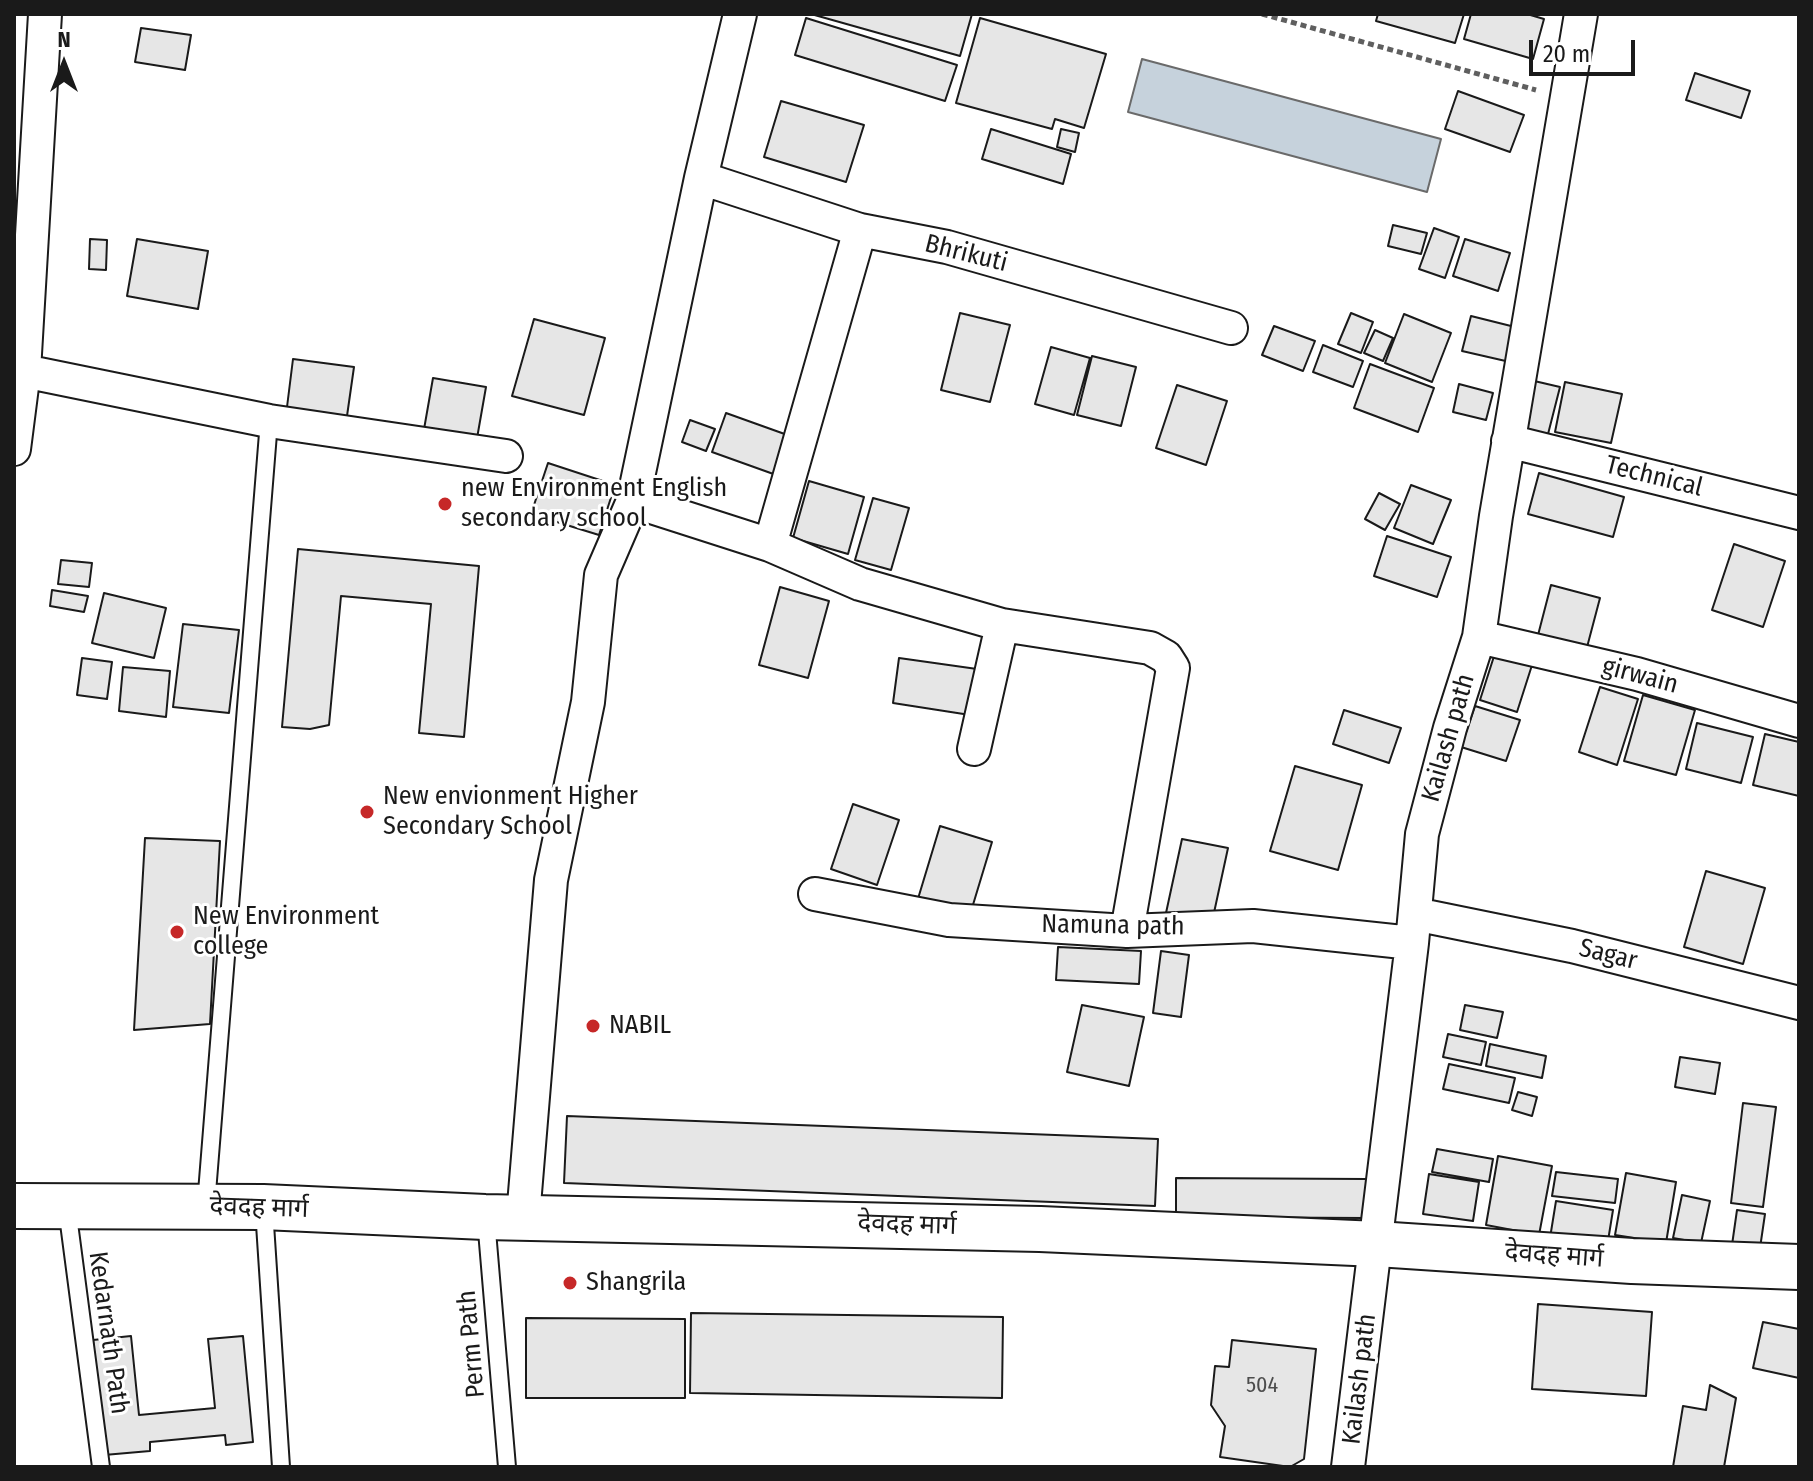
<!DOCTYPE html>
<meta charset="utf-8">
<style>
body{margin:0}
#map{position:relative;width:1813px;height:1481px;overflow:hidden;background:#fff;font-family:"Fira Sans Condensed",sans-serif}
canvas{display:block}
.frame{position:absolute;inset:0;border:16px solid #1a1a1a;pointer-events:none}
.north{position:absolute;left:24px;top:24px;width:80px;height:80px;-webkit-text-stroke:6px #fff;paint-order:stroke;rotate:0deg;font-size:22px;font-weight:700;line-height:32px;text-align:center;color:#1a1a1a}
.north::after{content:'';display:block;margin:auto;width:28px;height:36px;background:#1a1a1a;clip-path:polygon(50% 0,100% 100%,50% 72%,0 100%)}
.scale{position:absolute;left:1529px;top:40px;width:106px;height:36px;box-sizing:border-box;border:4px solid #1a1a1a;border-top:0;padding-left:10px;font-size:24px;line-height:28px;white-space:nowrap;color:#1a1a1a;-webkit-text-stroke:6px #fff;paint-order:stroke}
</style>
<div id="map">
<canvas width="1813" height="1481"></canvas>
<div class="frame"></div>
<div class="north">N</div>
<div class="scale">20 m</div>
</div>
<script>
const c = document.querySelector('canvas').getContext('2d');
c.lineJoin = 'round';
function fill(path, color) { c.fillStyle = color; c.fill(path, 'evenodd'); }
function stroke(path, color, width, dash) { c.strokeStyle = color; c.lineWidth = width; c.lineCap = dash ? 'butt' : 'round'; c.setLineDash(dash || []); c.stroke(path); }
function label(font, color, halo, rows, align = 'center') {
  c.font = font + ' "Fira Sans Condensed","Noto Sans Devanagari",sans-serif'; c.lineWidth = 6; c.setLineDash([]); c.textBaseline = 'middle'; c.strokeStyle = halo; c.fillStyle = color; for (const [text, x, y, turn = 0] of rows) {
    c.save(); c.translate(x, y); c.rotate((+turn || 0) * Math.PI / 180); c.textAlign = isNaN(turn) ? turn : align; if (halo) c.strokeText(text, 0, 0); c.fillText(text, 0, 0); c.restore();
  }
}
const water = new Path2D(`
 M 1142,59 L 1441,139 L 1427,192 L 1128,112 Z`);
fill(water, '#c6d2dc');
stroke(water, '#6a6a6a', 2);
const building = new Path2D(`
 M 811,14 L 972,14 L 960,56 Z
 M 1378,14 L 1464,14 L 1455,43 L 1376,21 Z
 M 1471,14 L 1527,14 L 1544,19 L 1533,59 L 1464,39 Z
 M 806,18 L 957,65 L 945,101 L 795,55 Z
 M 980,18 L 1106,54 L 1084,128 L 1055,119 L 1052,129 L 956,103 Z
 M 141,28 L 191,35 L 185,70 L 135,62 Z
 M 1695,73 L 1750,91 L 1741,118 L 1686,100 Z
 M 1458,91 L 1524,115 L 1510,152 L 1445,129 Z
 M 781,101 L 864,125 L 846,182 L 764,157 Z
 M 991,129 L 1071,154 L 1063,184 L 982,159 Z
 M 1061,129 L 1079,133 L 1075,152 L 1057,147 Z
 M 1393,225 L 1427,233 L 1421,254 L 1388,246 Z
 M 1434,228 L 1459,237 L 1445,278 L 1419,269 Z
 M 90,239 L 107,240 L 106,270 L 89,269 Z
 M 137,239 L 208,251 L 198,309 L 127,296 Z
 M 1465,239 L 1510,253 L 1498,291 L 1453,276 Z
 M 960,313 L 1010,325 L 990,402 L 941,390 Z
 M 1351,313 L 1373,322 L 1361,353 L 1338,344 Z
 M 1404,314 L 1451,333 L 1432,382 L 1385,363 Z
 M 1471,316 L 1519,328 L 1510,362 L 1462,351 Z
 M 534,319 L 605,338 L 584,415 L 512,396 Z
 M 1274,326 L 1315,341 L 1303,371 L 1262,355 Z
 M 1375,330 L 1393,338 L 1383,361 L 1364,353 Z
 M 1323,345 L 1363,361 L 1353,387 L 1313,372 Z
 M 1051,347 L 1090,358 L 1074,415 L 1035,404 Z
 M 1092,356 L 1136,367 L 1121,426 L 1077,415 Z
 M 293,359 L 354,367 L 346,423 L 286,415 Z
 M 1370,364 L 1434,388 L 1418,432 L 1354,408 Z
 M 433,378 L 486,387 L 476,444 L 423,435 Z
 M 1530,380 L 1560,387 L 1546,442 L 1516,434 Z
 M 1565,382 L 1622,394 L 1611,443 L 1555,432 Z
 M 1459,384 L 1493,393 L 1486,420 L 1453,412 Z
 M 1177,385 L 1227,401 L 1206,465 L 1156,448 Z
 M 726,413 L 793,437 L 779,476 L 712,452 Z
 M 690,420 L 715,429 L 706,451 L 682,442 Z
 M 548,463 L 615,485 L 599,535 L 531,514 Z
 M 1539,473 L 1624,497 L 1613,537 L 1528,514 Z
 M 809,481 L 864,497 L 848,554 L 793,538 Z
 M 1411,485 L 1451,500 L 1433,544 L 1394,528 Z
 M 1379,493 L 1400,504 L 1385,530 L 1365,519 Z
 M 873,498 L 909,508 L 891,570 L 855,560 Z
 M 1387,536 L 1451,557 L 1437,597 L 1374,576 Z
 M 1734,544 L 1785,561 L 1763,627 L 1712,610 Z
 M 298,549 L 479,566 L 464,737 L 419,733 L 431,604 L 341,596 L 329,725 L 310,729 L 282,727 Z
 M 61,560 L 92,563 L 89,587 L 58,584 Z
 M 1551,585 L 1600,598 L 1586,651 L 1537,639 Z
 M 780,587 L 829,601 L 808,678 L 759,665 Z
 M 52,590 L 88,596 L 84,612 L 50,606 Z
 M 104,593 L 166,608 L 154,658 L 92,643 Z
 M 183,624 L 239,630 L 229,713 L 173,707 Z
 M 1496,650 L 1533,662 L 1517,712 L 1480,700 Z
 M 82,658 L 112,662 L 107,699 L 77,695 Z
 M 899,658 L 977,669 L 970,715 L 893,703 Z
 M 123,667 L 170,671 L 166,717 L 119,711 Z
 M 1600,687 L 1638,699 L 1617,765 L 1579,752 Z
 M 1643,695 L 1695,710 L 1676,775 L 1624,761 Z
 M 1475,706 L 1520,720 L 1506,761 L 1461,747 Z
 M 1344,710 L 1401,728 L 1389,763 L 1333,744 Z
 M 1697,723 L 1753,737 L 1741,783 L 1686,769 Z
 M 1765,734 L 1799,742 L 1799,796 L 1753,785 Z
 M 1295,766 L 1362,785 L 1338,870 L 1270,851 Z
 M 853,804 L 899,820 L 877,885 L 831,869 Z
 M 940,826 L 992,842 L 969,918 L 917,902 Z
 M 145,838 L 220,841 L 210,1024 L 134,1030 Z
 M 1182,839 L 1228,848 L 1212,922 L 1166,913 Z
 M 1706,871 L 1765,888 L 1743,964 L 1684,947 Z
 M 1058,947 L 1141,951 L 1139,984 L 1056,980 Z
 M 1161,951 L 1189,955 L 1181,1017 L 1153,1013 Z
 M 1082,1005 L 1144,1017 L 1129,1086 L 1067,1072 Z
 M 1465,1005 L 1503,1012 L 1497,1038 L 1460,1030 Z
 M 1448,1034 L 1486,1042 L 1481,1065 L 1443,1057 Z
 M 1490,1044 L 1546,1056 L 1542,1078 L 1486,1066 Z
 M 1680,1057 L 1720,1063 L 1715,1094 L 1675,1087 Z
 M 1449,1064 L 1515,1078 L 1509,1103 L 1443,1089 Z
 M 1518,1092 L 1537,1097 L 1532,1116 L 1512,1110 Z
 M 1743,1103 L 1776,1107 L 1763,1207 L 1731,1203 Z
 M 567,1116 L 1158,1139 L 1155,1206 L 564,1183 Z
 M 1437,1149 L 1493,1159 L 1489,1182 L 1432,1172 Z
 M 1498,1156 L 1552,1166 L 1539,1235 L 1486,1225 Z
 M 1556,1172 L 1618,1179 L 1615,1203 L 1552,1196 Z
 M 1626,1173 L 1676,1182 L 1666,1243 L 1615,1235 Z
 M 1429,1174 L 1479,1182 L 1473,1221 L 1423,1214 Z
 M 1176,1178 L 1367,1179 L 1366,1218 L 1176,1217 Z
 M 1682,1195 L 1710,1201 L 1701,1243 L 1673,1238 Z
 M 1556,1201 L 1613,1210 L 1607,1247 L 1550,1238 Z
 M 1737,1210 L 1765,1214 L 1760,1248 L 1732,1245 Z
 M 1538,1304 L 1652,1312 L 1646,1396 L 1532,1389 Z
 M 691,1313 L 1003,1317 L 1002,1398 L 690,1393 Z
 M 526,1318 L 685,1319 L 685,1398 L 526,1398 Z
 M 1763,1322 L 1799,1329 L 1799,1378 L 1753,1368 Z
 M 131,1336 L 139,1415 L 215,1408 L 208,1339 L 243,1336 L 253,1442 L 226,1445 L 225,1435 L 150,1442 L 150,1451 L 104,1455 L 93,1340 Z
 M 1232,1340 L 1316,1349 L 1304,1459 L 1290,1467 L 1220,1457 L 1225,1426 L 1211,1405 L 1215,1366 L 1229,1367 Z
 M 1710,1385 L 1736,1398 L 1724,1467 L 1673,1467 L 1683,1406 L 1706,1410 Z`);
fill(building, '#e6e6e6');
stroke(building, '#1a1a1a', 2);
const service = new Path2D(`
 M 206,1205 L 269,421
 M 67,1208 L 101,1467
 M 264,1209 L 281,1467
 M 486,1219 L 507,1467`);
const minor = new Path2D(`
 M 701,178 L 860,230 L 947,247 L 1231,328
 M 24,371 L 269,421 L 506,456
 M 1508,441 L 1799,513
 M 14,449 L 24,371 L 45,14
 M 633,501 L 770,545 L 860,584 L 1002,625 L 1150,648 L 1166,657 L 1173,668 L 1127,931
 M 770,545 L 860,230
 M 1479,637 L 1637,674 L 1799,721
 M 974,749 L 1002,625
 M 815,894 L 949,920 L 1127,931 L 1253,926 L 1412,943
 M 1415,914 L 1572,946 L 1799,1003
 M 523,1217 L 551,880 L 588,702 L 601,575 L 633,501 L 701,178 L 740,14
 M 1348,1467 L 1412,943 L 1422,834 L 1450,728 L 1479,637 L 1496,516 L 1581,14`);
const primary = new Path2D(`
 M 14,1206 L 263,1207 L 485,1217 L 1040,1229 L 1377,1244 L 1632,1261 L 1799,1267`);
stroke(service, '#1a1a1a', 20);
stroke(minor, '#1a1a1a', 36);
stroke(primary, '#1a1a1a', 48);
stroke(new Path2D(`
 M 1262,14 L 1536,90`), '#5f5f5f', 5, [6, 4]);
stroke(service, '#fff', 16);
stroke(minor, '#fff', 32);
stroke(primary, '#fff', 44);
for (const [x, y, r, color] of [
 [445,504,8,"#c62828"],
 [367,812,8,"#c62828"],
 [177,932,8,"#c62828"],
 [593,1026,8,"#c62828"],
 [570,1283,8,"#c62828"]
]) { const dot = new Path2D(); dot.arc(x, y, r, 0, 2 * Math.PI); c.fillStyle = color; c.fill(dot); stroke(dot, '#fff', 3); }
label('22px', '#4d4d4d', null, [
 ["504",1262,1386]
]);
label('26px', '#1a1a1a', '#fff', [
 ["Bhrikuti",966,254,14],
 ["Technical",1654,477,14],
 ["girwain",1640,676,15],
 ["Kailash path",1449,738,-74],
 ["Namuna path",1113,926,1],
 ["Sagar",1608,955,14],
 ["देवदह मार्ग",259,1208,2],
 ["देवदह मार्ग",907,1225,2],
 ["देवदह मार्ग",1554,1256,4],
 ["Kedarnath Path",108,1333,82],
 ["Perm Path",472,1344,-95],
 ["Kailash path",1360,1379,-83]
]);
label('26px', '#1a1a1a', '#fff', [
 ["new Environment English",461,489],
 ["secondary school",461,519],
 ["New envionment Higher",383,797],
 ["Secondary School",383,827],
 ["New Environment",193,917],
 ["college",193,947],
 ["NABIL",609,1026],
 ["Shangrila",586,1283]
], 'left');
</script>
